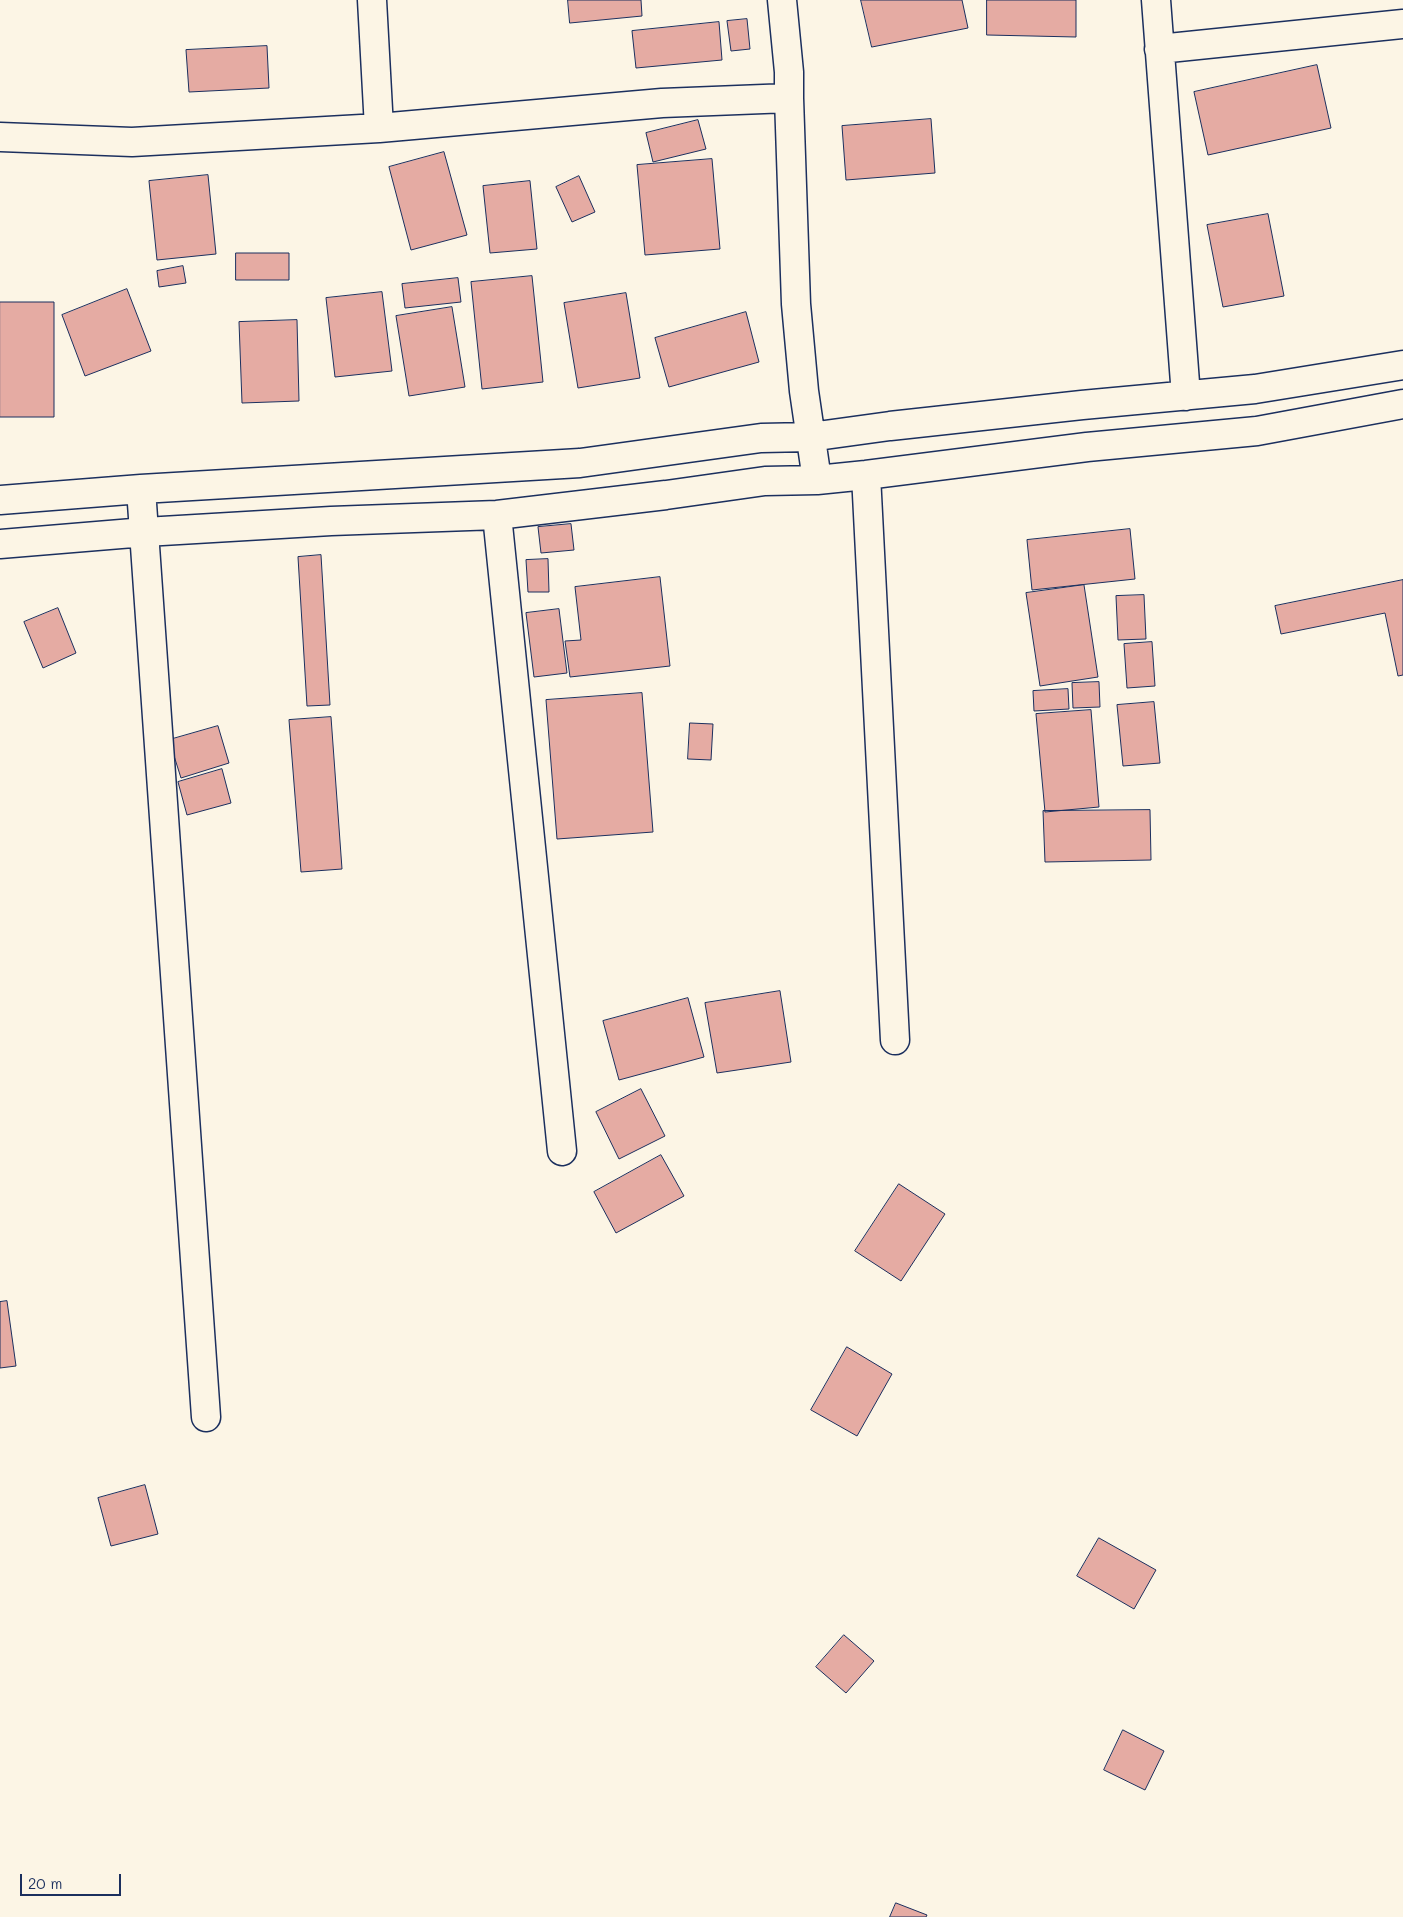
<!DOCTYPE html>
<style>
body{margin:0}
#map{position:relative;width:1403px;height:1917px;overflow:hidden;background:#fcf5e5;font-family:Mali,sans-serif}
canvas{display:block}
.scale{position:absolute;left:20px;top:1874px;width:101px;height:22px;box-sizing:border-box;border:2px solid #1b2f5e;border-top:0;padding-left:6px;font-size:15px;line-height:18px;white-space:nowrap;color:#1b2f5e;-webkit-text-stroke:4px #fcf5e5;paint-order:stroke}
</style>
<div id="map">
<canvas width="1403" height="1917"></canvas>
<div class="scale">20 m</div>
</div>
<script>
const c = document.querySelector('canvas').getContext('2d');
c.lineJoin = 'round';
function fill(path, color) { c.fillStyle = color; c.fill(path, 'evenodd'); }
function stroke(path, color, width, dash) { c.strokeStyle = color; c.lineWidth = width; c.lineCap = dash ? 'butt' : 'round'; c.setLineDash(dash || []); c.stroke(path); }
const building = new Path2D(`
 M 568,0 L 641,0 L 642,16 L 570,23 Z
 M 861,0 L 962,0 L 968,28 L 872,47 Z
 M 987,0 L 1076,0 L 1076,37 L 987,35 Z
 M 747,19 L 750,49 L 731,51 L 727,21 Z
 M 719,22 L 722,60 L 636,68 L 632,31 Z
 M 267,46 L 269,88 L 189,92 L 186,50 Z
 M 1317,65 L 1331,128 L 1208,155 L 1194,92 Z
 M 931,119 L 935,173 L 846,180 L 842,126 Z
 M 698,120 L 706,149 L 653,162 L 646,133 Z
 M 444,152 L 467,235 L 411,250 L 389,167 Z
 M 712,159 L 720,249 L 645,255 L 637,165 Z
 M 208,175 L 216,254 L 157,260 L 149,181 Z
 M 579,176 L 595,212 L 572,222 L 556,187 Z
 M 530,181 L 537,249 L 490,253 L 483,186 Z
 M 1268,214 L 1284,296 L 1223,307 L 1207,225 Z
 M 236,253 L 289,253 L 289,280 L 236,280 Z
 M 183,266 L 186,283 L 159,287 L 157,271 Z
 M 532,276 L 543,382 L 482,389 L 471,282 Z
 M 458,278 L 461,302 L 405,308 L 402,284 Z
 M 127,289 L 151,351 L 85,376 L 62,315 Z
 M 382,292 L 392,371 L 335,377 L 326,298 Z
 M 626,293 L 640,378 L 578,388 L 564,303 Z
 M 0,302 L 54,302 L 54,417 L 0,417 Z
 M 452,307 L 465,387 L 409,396 L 396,316 Z
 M 746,312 L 759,362 L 669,387 L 655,338 Z
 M 297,320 L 299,401 L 242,403 L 239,322 Z
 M 571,524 L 574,550 L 541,553 L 538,527 Z
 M 1130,529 L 1135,579 L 1032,590 L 1027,540 Z
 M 321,555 L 330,705 L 307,706 L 298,557 Z
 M 548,559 L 549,592 L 528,592 L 526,560 Z
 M 660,577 L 670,666 L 570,677 L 565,641 L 581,640 L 575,587 Z
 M 1403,580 L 1403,675 L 1398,676 L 1385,613 L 1281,634 L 1275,606 Z
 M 1084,585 L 1098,677 L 1040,686 L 1026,593 Z
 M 1144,595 L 1146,639 L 1118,640 L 1116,596 Z
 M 58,608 L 76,653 L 43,668 L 24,622 Z
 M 559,609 L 567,673 L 534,677 L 526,613 Z
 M 1152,642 L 1155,686 L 1127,688 L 1124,644 Z
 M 1099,682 L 1100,707 L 1073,708 L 1072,683 Z
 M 1068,689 L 1069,709 L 1034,711 L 1033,691 Z
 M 642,693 L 653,832 L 557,839 L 546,700 Z
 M 1154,702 L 1160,763 L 1123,766 L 1117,705 Z
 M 1091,710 L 1099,807 L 1045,812 L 1036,714 Z
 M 331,717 L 342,869 L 301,872 L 289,720 Z
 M 690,723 L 713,724 L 711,760 L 688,759 Z
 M 218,726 L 229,763 L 181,778 L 169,740 Z
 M 222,769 L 231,803 L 187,815 L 178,782 Z
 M 1150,810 L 1151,860 L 1045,862 L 1043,811 Z
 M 780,991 L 791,1062 L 717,1073 L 705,1003 Z
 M 688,998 L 704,1057 L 619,1080 L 603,1021 Z
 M 641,1089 L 665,1136 L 619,1159 L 596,1112 Z
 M 661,1155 L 684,1196 L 616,1233 L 594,1192 Z
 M 899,1184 L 945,1214 L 901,1281 L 855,1251 Z
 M 7,1301 L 16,1366 L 0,1368 L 0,1302 Z
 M 847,1347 L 892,1374 L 857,1436 L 811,1410 Z
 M 145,1485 L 158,1534 L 111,1546 L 98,1498 Z
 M 1099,1538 L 1156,1570 L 1134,1609 L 1077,1576 Z
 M 844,1635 L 874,1661 L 846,1693 L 816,1667 Z
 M 1123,1730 L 1164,1751 L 1145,1790 L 1104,1770 Z
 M 896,1903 L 927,1915 L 926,1917 L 890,1917 Z`);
fill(building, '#e5aba3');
stroke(building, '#1b2f5e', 1);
const street = new Path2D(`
 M 372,0 L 379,128
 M 782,0 L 789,72 L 789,98
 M 1156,0 L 1186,396
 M 1159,49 L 1403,24
 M 0,137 L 132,142 L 379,128 L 662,103 L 789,98 L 796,304 L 804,391 L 817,480
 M 866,475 L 895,1040
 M 141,489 L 206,1417
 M 0,500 L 141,489 L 580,463 L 761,438 L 810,437 L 890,426 L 1082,405 L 1255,389 L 1403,365
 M 497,515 L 562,1151
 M 0,544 L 145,532 L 331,521 L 497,515 L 666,495 L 765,481 L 817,480 L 866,475 L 1087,447 L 1257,431 L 1403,404`);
stroke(street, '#1b2f5e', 31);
stroke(street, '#fcf5e5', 28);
</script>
